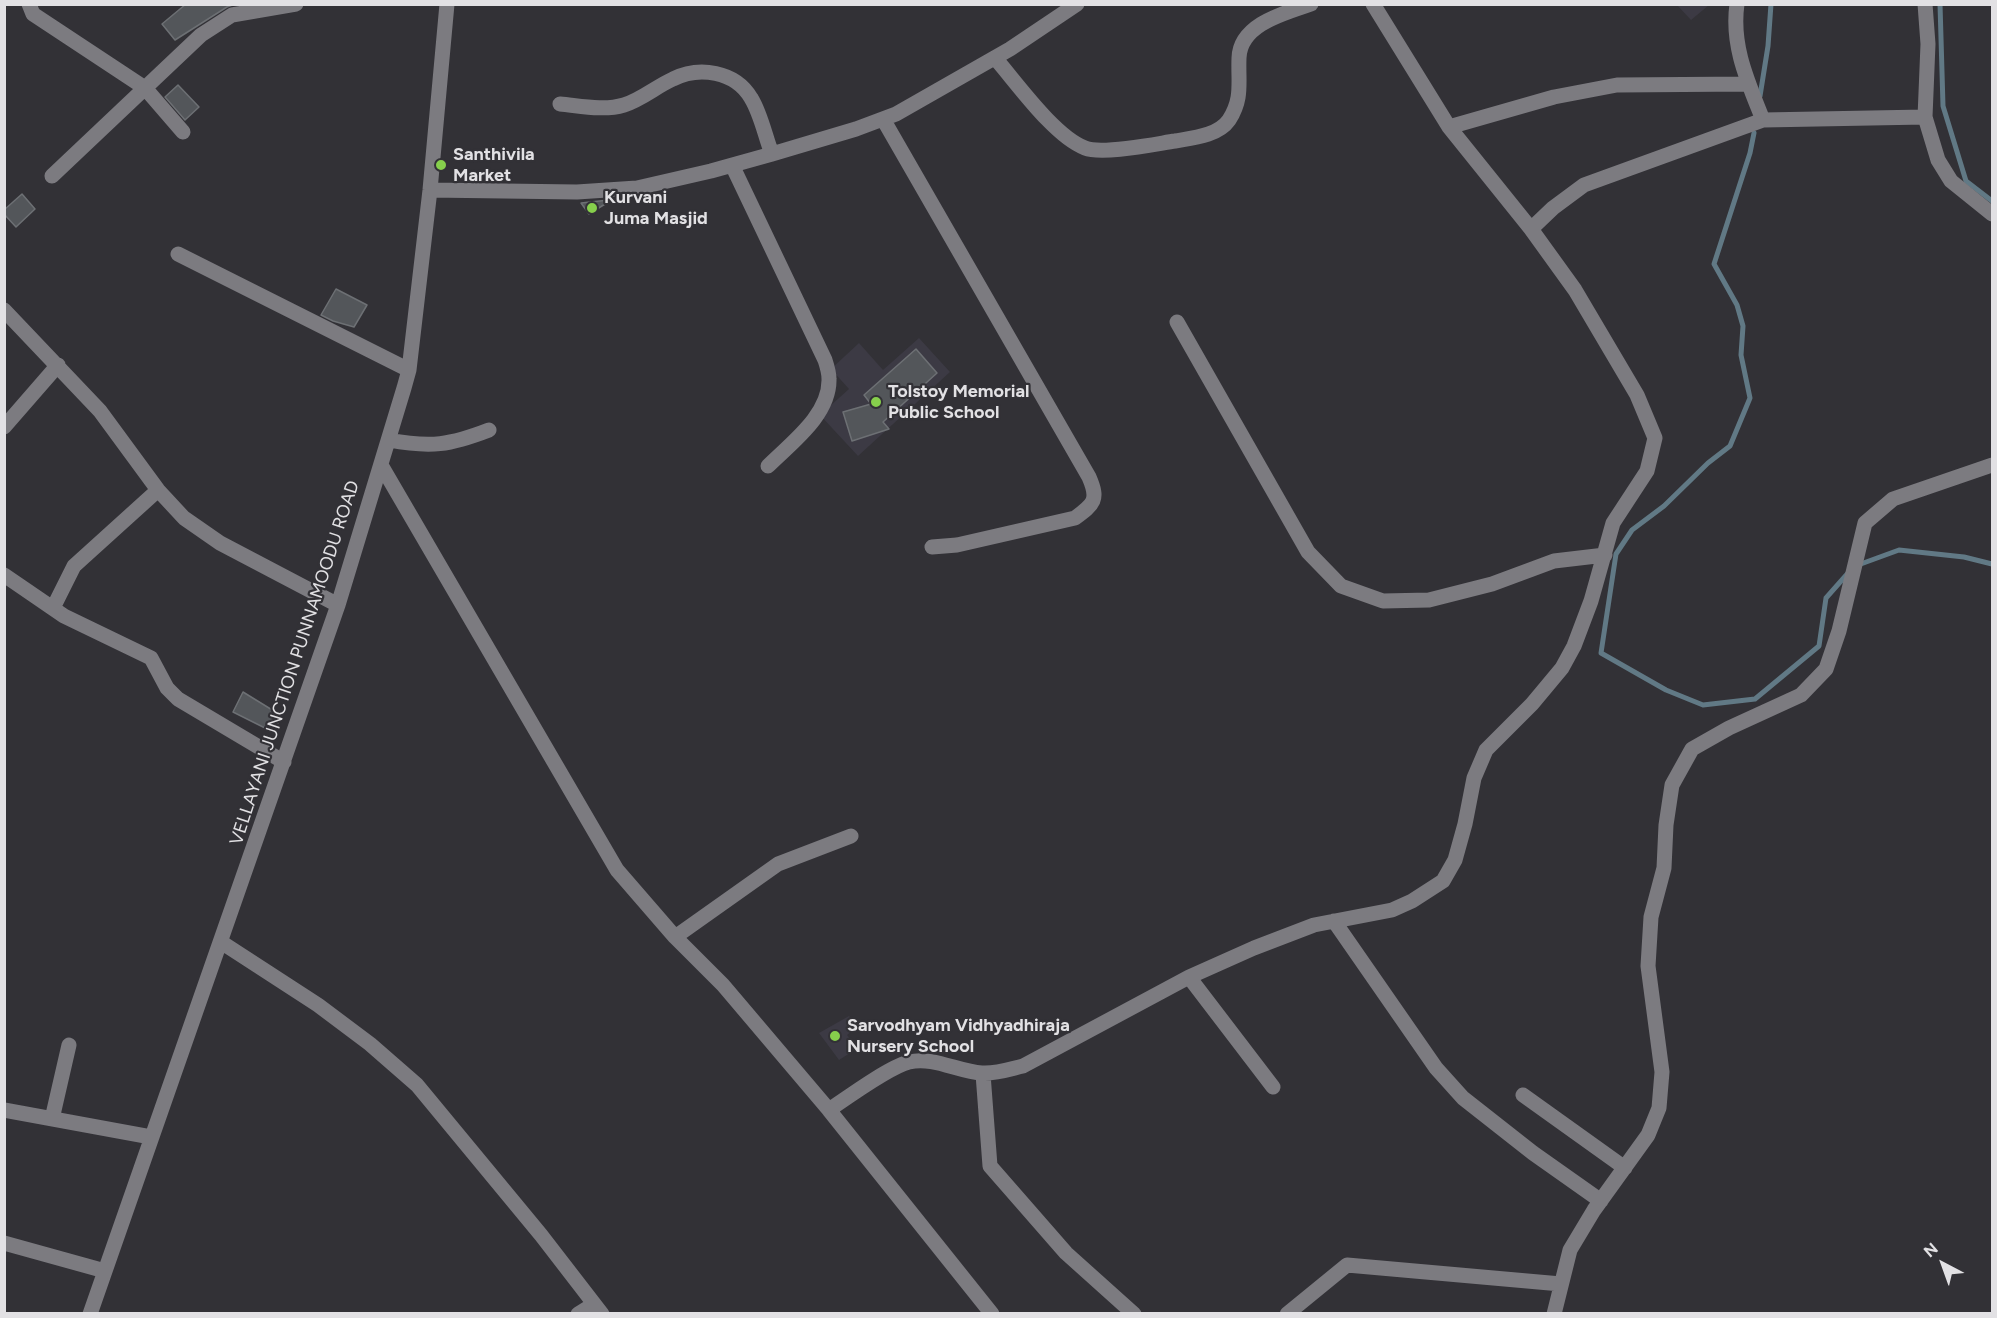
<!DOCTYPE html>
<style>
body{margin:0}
#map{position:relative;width:1997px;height:1318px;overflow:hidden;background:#323136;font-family:Figtree,sans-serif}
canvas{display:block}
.frame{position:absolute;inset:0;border:6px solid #e2e1e4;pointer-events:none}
.north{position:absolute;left:1913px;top:1234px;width:60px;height:60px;-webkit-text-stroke:4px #323136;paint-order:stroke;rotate:319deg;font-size:16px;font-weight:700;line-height:24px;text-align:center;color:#e2e1e4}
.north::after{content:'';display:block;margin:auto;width:21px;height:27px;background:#e2e1e4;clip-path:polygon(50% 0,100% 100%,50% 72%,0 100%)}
</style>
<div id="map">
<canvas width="1997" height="1318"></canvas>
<div class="frame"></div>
<div class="north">N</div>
</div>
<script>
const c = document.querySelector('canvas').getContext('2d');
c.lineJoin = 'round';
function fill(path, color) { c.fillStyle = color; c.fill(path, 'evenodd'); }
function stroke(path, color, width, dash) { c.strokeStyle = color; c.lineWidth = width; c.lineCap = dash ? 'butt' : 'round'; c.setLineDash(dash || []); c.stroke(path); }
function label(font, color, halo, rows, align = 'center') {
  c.font = font + ' Figtree,sans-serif'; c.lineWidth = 4.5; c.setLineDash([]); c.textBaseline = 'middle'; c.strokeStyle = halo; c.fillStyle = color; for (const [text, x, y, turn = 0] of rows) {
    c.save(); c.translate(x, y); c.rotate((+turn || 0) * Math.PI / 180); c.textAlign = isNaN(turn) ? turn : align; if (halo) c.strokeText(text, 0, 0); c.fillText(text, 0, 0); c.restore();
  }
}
fill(new Path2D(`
 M 1677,5 L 1709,5 L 1691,20 Z
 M 919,338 L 950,372 L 858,456 L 820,415 L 849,389 L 831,369 L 859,343 L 883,370 Z
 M 849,1016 L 858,1026 L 847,1035 L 858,1048 L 839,1060 L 819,1033 Z`), '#3c3a44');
stroke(new Path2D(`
 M 1940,4 L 1943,106 L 1966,181 L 1992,201
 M 1760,96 L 1768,46 L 1771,4
 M 1754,133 L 1750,153 L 1714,264 L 1737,305 L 1743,326 L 1741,355 L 1750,398 L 1730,446 L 1708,463 L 1664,506 L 1632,530 L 1616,554 L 1601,653 L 1666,690 L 1703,705 L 1755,699 L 1819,646 L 1826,598 L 1849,572
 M 1858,565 L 1899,550 L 1964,557 L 1992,564`), '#617985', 5);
const building = new Path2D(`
 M 186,4 L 235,4 L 227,7 L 175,40 L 162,24 Z
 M 178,85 L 199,107 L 185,120 L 165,97 Z
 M 22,194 L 35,209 L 16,227 L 4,214 L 4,210 Z
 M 609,200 L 610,201 L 589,214 L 581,203 Z
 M 336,289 L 367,305 L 354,327 L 333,321 L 321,315 Z
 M 916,349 L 937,373 L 883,422 L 889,429 L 852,441 L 843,412 L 871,404 L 864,395 Z
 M 243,692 L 282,716 L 273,732 L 233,712 Z`);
fill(building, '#53565a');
stroke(building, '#6d7074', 1.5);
stroke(new Path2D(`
 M 29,4 L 33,14 L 145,88 L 183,132
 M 1737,4 C 1731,46 1748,82 1763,120
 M 1925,4 L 1928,44 L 1925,117
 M 995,58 C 1017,83 1054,136 1085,148 C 1102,155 1155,144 1175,141 C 1192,138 1218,136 1229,120 C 1243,98 1238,83 1239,58 C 1240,24 1285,13 1311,4
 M 560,104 C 581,106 604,111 624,105 C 641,100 657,86 673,79 C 699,66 735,71 751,98 C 761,114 765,136 772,154
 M 883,119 L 1089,477 C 1099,500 1094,504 1075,518 L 957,545 L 932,547
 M 1449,127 L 1554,97 L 1617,85 L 1749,84
 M 732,165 L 825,360 C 827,366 829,373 829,379 C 830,415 791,443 768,466
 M 52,176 L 201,35 L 232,15 L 296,4
 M 430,190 L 577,192 L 637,188 L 711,171 L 772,154 L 856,129 L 896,114 L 1010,49 L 1077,4
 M 1531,229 L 1553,208 L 1584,185 L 1763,120 L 1925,117 L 1938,160 L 1951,181 L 1992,214
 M 178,254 L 409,370
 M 4,310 L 100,411 L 158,490 L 184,518 L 220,543 L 338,605
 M 1177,322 L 1308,552 L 1341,586 L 1383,601 L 1429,600 L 1492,584 L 1554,561 L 1605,555
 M 4,427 L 58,365
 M 389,440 C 431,448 450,445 489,430
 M 381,465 L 617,870 L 675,937 L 723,985 L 829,1110 L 992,1314
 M 4,575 L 64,616 L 151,658 L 167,688 L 178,699 L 284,762
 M 53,608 L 74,566 L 158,490
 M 1334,921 L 1436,1068 L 1463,1098 L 1533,1153 L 1601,1201
 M 675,937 L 778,864 L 851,836
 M 221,942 L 318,1005 L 370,1044 L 417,1085 L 541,1235 L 602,1314
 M 1189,977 L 1273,1087
 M 983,1074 L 990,1166 L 1066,1253 L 1134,1314
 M 1523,1095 L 1625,1168
 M 4,1110 L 151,1137
 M 829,1110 C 848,1097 889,1067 909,1062 C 933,1056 959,1072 982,1073 C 996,1074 1010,1069 1023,1066 L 1189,977 L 1254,948 L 1314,925 L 1392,910 L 1412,901 L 1443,881 L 1455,860 L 1465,824 L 1474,778 L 1486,750 L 1532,704 L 1562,668 L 1574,646 L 1591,601 L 1613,523 L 1647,471 L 1655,438 L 1637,395 L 1575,290 L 1531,229 L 1449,127 L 1373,4
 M 52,1119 L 69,1045
 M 4,1243 L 105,1271
 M 90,1314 L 338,605 L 404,388 L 409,370 L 430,190 L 447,4
 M 578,1314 L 594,1304
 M 1287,1314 L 1347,1265 L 1561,1284
 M 1554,1314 L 1570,1250 L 1594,1210 L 1648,1135 L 1659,1108 L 1662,1072 L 1648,966 L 1651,917 L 1664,868 L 1666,825 L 1672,785 L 1692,749 L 1729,728 L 1801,695 L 1826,669 L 1839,631 L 1865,523 L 1893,499 L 1992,465`), '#7c7b80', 15);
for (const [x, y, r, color] of [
 [441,165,6,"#86cf4c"],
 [592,208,6,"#86cf4c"],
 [876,402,6,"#86cf4c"],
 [835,1036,6,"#86cf4c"]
]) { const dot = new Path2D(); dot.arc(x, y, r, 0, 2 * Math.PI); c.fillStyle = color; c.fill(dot); stroke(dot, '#323136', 2); }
label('bold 18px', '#e2e1e4', '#323136', [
 ["Santhivila",453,155],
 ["Market",453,176],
 ["Kurvani",604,198],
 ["Juma Masjid",604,219],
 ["Tolstoy Memorial",888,392],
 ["Public School",888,413],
 ["Sarvodhyam Vidhyadhiraja",847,1026],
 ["Nursery School",847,1047]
], 'left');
label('18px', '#e2e1e4', '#323136', [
 ["VELLAYANI JUNCTION PUNNAMOODU ROAD",295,663,-72]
]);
</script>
